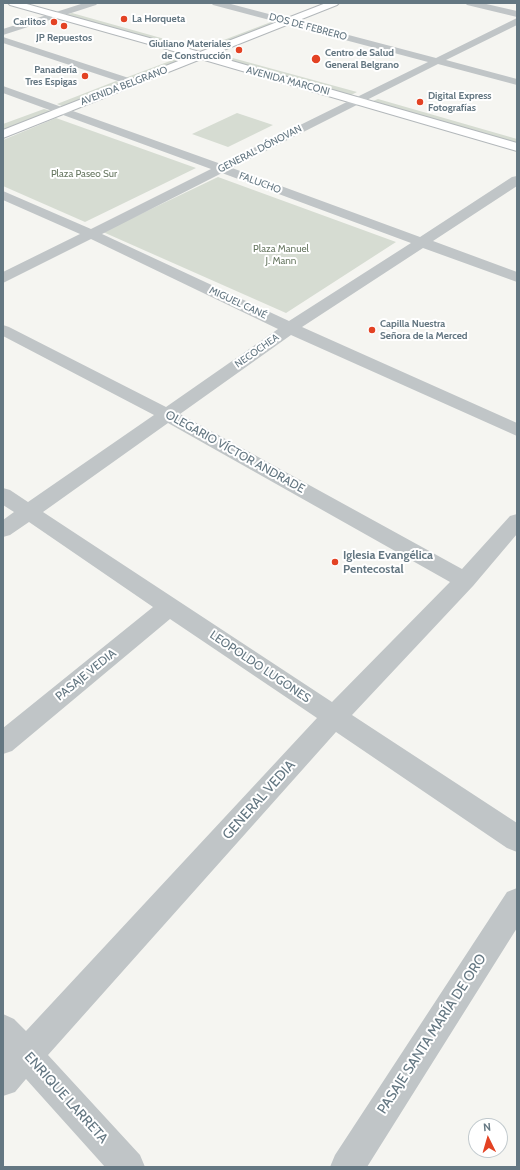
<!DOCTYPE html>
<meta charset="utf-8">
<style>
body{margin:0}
#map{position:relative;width:520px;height:1170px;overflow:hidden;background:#f5f5f1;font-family:Cabin,sans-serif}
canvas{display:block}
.frame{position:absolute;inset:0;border:4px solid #647782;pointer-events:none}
.north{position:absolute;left:468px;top:1118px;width:40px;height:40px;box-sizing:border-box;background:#fff;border:1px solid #c1c9cd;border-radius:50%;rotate:355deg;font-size:11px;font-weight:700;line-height:16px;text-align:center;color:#647782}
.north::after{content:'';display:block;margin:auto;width:14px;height:18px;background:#e34223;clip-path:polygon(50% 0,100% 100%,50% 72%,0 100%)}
</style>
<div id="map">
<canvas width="520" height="1170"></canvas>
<div class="frame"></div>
<div class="north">N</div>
</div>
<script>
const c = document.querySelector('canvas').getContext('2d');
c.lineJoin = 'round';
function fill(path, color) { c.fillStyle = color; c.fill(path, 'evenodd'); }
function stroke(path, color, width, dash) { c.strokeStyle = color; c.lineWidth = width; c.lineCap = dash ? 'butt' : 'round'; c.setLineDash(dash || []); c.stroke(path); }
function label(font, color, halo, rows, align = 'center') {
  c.font = font + ' Cabin,sans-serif'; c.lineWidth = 4; c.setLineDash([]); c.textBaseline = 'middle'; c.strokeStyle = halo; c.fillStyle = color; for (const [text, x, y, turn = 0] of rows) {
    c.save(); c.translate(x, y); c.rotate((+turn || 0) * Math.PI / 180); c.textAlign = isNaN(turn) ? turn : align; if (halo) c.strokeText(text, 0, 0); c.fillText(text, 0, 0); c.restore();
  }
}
fill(new Path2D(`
 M 72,13 L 186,45 L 179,48 L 65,15 Z
 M 271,22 L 276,23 L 214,48 L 208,46 Z
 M 218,54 L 357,92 L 351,95 L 212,56 Z
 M 178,58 L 184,59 L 131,80 L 125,78 Z
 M 116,81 L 123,84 L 64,107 L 57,104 Z
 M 378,99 L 517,139 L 517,144 L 373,101 Z
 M 44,109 L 51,111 L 3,130 L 3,124 Z
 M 237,113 L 273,125 L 228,147 L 192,134 Z
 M 56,118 L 196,168 L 85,222 L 3,186 L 3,140 Z
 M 218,177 L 396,242 L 286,313 L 103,232 Z`), '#d6dcd2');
const major = new Path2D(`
 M 8,3 L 23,3 L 200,52 L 326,3 L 339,3 L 337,5 L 211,55 L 517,143 L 517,151 L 201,59 L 3,138 L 3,130 L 191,56 L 10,5 Z`);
stroke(major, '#b3b8bb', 2);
fill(new Path2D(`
 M 84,3 L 98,3 L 96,5 L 3,35 L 3,29 Z
 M 211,3 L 227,3 L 436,58 L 517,18 L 517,25 L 446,60 L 517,79 L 517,85 L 438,64 L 232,168 L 420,237 L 512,177 L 517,176 L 517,186 L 433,241 L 517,272 L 517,282 L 423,248 L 302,327 L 517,423 L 517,436 L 291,335 L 180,414 L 462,569 L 510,516 L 517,514 L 517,534 L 473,586 L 352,715 L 517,823 L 517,852 L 507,848 L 336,732 L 48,1055 L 140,1155 L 145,1167 L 105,1167 L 26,1079 L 15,1092 L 3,1096 L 3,1014 L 14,1019 L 26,1031 L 317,718 L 170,619 L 12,751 L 3,754 L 3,728 L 153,607 L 29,522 L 10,535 L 3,537 L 3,520 L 14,512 L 3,505 L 3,488 L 10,490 L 28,502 L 154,415 L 3,336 L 3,325 L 9,327 L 166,407 L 278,329 L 91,239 L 3,283 L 3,272 L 80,234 L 3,200 L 3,191 L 91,229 L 211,169 L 3,93 L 3,86 L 221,164 L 428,62 L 213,5 ZM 222,173 L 411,243 L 289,321 L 102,234 ZM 168,423 L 450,582 L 332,702 L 43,512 Z
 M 465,3 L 482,3 L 517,11 L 517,17 L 467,5 Z
 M 3,37 L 138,81 L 139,83 L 134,86 L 130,85 L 3,43 Z
 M 517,888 L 517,928 L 367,1167 L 330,1167 L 335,1155 L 507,892 Z`), '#c0c5c7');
fill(major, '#fff');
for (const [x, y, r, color] of [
 [124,19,4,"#e34223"],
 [54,22,4,"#e34223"],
 [64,26,4,"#e34223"],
 [239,50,4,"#e34223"],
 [316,59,5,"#e34223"],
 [85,76,4,"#e34223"],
 [420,102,4,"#e34223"],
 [372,330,4,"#e34223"],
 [335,562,4,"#e34223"]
]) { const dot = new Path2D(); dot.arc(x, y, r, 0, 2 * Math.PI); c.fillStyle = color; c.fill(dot); stroke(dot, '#fff', 1.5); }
label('bold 10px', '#647782', '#fff', [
 ["La Horqueta",132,19],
 ["Carlitos",46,22,"right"],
 ["JP Repuestos",64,38,"center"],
 ["Giuliano Materiales",231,44,"right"],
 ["de Construcción",231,56,"right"],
 ["Centro de Salud",325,53],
 ["General Belgrano",325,65],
 ["Panadería",77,70,"right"],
 ["Tres Espigas",77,82,"right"],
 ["Digital Express",428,96],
 ["Fotografías",428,108],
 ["Capilla Nuestra",380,324],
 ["Señora de la Merced",380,336]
], 'left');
label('10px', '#647782', '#fff', [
 ["DOS DE FEBRERO",308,27,15],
 ["AVENIDA MARCONI",288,81,15],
 ["AVENIDA BELGRANO",124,86,-21],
 ["GENERAL DÓNOVAN",260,149,-27],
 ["FALUCHO",260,183,20],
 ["MIGUEL CANÉ",238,303,25],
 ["NECOCHEA",257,351,-35]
]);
label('10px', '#697963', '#fff', [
 ["Plaza Paseo Sur",84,174],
 ["Plaza Manuel",281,249],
 ["J. Mann",281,261]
]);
label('12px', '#647782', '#fff', [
 ["OLEGARIO VÍCTOR ANDRADE",235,452,29],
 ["LEOPOLDO LUGONES",260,667,34],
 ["PASAJE VEDIA",86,675,-39]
]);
label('bold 12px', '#647782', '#fff', [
 ["Iglesia Evangélica",343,555],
 ["Pentecostal",343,569]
], 'left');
label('14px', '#647782', '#fff', [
 ["GENERAL VEDIA",259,800,-48],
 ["PASAJE SANTA MARÍA DE ORO",432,1034,-57],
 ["ENRIQUE LARRETA",66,1098,48]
]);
</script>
